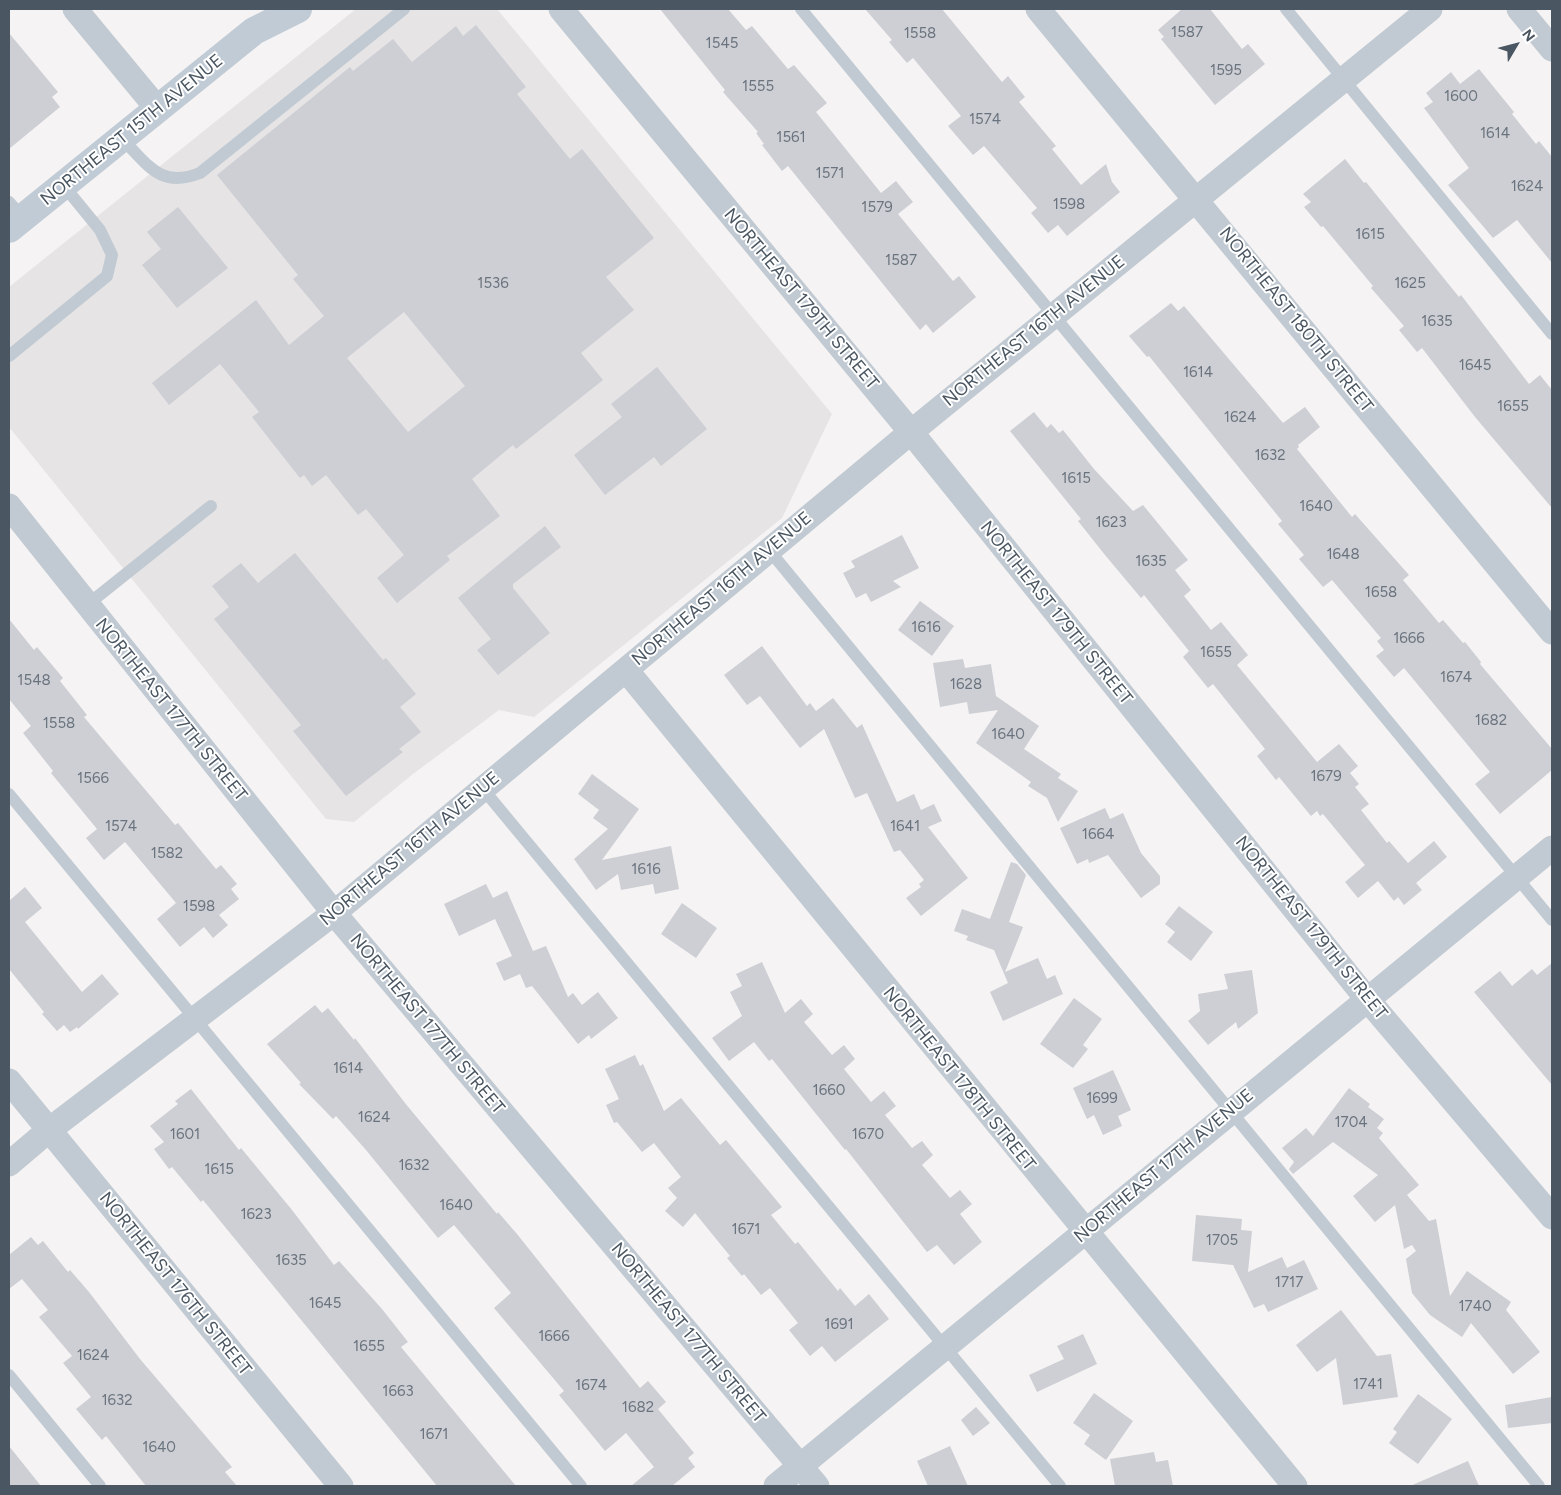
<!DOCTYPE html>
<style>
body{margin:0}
#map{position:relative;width:1561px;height:1495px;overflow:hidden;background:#f5f3f3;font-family:Figtree,sans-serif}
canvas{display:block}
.frame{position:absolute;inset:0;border:10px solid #4a5661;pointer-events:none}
.north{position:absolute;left:1491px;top:20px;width:50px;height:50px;-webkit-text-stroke:4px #fff;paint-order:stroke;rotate:53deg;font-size:14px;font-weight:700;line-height:20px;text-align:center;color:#4a5661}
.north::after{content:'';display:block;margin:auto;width:18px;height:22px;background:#4a5661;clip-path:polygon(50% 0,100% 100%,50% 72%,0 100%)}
</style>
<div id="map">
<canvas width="1561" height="1495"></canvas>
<div class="frame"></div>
<div class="north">N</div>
</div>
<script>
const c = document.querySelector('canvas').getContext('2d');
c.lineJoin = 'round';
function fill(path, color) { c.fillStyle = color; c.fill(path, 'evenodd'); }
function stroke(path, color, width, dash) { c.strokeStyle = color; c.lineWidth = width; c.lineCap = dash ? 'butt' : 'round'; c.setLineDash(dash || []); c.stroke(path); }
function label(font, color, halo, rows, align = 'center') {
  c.font = font + ' Figtree,sans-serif'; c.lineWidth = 4; c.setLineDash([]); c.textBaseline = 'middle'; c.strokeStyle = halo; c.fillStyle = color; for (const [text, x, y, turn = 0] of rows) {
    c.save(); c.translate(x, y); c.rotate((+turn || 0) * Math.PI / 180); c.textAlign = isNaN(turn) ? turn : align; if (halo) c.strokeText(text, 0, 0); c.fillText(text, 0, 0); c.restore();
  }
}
fill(new Path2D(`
 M 356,9 L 497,9 L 832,414 L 782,518 L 534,717 L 499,710 L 413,774 L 354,822 L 326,819 L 9,427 L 9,287 Z`), '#e6e4e5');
fill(new Path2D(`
 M 660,9 L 728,9 L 746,30 L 752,26 L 788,69 L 794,65 L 827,103 L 816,112 L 881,193 L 896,181 L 913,202 L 898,214 L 953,281 L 959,276 L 976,297 L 933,333 L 926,324 L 920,330 L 788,166 L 782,171 L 762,145 L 764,144 L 756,133 L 758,132 L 723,92 L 725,90 Z
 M 865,9 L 942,9 L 1002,82 L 1008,76 L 1025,97 L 1019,102 L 1056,146 L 1052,149 L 1081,185 L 1106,164 L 1112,182 L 1120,192 L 1067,236 L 1058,225 L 1048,233 L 1031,213 L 1037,208 L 984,146 L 973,155 L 948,126 L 961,116 L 913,58 L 907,63 L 889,42 L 892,40 Z
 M 1182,9 L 1210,9 L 1242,49 L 1248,44 L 1265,64 L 1215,105 L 1161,39 L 1164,37 L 1158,30 Z
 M 476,25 L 526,87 L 517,94 L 570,159 L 582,149 L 654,238 L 606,277 L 634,310 L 581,353 L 603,380 L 516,449 L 513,445 L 472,479 L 500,516 L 447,556 L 450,560 L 397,603 L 377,578 L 404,555 L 366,509 L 358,515 L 326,475 L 312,486 L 304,475 L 300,478 L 252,417 L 259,412 L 220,364 L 169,405 L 152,383 L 256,300 L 289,345 L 324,316 L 293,279 L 298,275 L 217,175 L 350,67 L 353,71 L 393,39 L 412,62 L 456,26 L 463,36 ZM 404,312 L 465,386 L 408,432 L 347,358 Z
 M 9,33 L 58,92 L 52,97 L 60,107 L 9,149 Z
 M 1479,69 L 1514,112 L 1512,114 L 1536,144 L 1539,141 L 1552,157 L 1552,263 L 1517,220 L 1493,238 L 1448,185 L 1469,168 L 1424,108 L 1433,102 L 1426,93 L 1451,72 L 1460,84 Z
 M 1345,159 L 1364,183 L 1366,182 L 1459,297 L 1461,295 L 1529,384 L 1540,375 L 1552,390 L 1552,508 L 1475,417 L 1422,348 L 1417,352 L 1399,330 L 1404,326 L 1371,288 L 1373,286 L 1323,226 L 1321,227 L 1304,207 L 1311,202 L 1303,194 Z
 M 178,207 L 228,268 L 177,308 L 142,265 L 161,249 L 147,232 Z
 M 1171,303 L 1178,311 L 1184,306 L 1283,423 L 1305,407 L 1320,427 L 1298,445 L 1299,447 L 1297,449 L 1352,517 L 1355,514 L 1409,575 L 1403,580 L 1439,623 L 1443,620 L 1463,643 L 1465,642 L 1481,662 L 1480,664 L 1552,749 L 1552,770 L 1500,814 L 1475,784 L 1490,772 L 1404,668 L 1394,677 L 1376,656 L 1384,650 L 1377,641 L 1381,638 L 1332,580 L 1323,587 L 1299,559 L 1304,555 L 1278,524 L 1282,521 L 1149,356 L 1147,357 L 1129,336 Z
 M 657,367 L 707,429 L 661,466 L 654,457 L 605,495 L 574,455 L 622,417 L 611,404 Z
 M 1034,412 L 1047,428 L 1051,424 L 1059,433 L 1063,430 L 1094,469 L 1133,511 L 1143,505 L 1188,560 L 1175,570 L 1191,590 L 1184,596 L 1211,630 L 1221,622 L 1248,655 L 1237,665 L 1317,762 L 1339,744 L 1358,766 L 1350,773 L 1359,784 L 1355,787 L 1369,804 L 1361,810 L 1387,843 L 1389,841 L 1408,863 L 1434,841 L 1447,857 L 1416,883 L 1422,890 L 1404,905 L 1398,897 L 1394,901 L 1378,881 L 1358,898 L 1345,882 L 1365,865 L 1323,814 L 1320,816 L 1317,811 L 1311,816 L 1279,777 L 1276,780 L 1257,756 L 1265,749 L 1213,684 L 1208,688 L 1183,657 L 1189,651 L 1144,595 L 1141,598 L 1105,555 L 1078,521 L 1081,519 L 1010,431 Z
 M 545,526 L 561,547 L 513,584 L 513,588 L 550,633 L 498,675 L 477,650 L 491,639 L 458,598 Z
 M 902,535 L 919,568 L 893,581 L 901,587 L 871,602 L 866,593 L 856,598 L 843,573 L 855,567 L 851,561 Z
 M 295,553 L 383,660 L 386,658 L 416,694 L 400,707 L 421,732 L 399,749 L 403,752 L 346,796 L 293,731 L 301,725 L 214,619 L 229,607 L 212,586 L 241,563 L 258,583 Z
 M 920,601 L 954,626 L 932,656 L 898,630 Z
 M 9,619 L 34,650 L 37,647 L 63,678 L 60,681 L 87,715 L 84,717 L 175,825 L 178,823 L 216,869 L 221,865 L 237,884 L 231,889 L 239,899 L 219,915 L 228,925 L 213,938 L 204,927 L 180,947 L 157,919 L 176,903 L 125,842 L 104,860 L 86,838 L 97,829 L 51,773 L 53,771 L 23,733 L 31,726 L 9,699 Z
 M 762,646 L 807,706 L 810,703 L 816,711 L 833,698 L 857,728 L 862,724 L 897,802 L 914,794 L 921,810 L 934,804 L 942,821 L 928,827 L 968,878 L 921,916 L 906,898 L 921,887 L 919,884 L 924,880 L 900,850 L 894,852 L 867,793 L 855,798 L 824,729 L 800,748 L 760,696 L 747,705 L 724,675 Z
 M 963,659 L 965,668 L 991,664 L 996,696 L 1039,726 L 1024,749 L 1061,774 L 1058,778 L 1078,791 L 1058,822 L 1047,798 L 1028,786 L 1031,782 L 976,743 L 998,710 L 969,714 L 967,702 L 940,707 L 933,663 Z
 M 592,774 L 639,809 L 602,860 L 671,846 L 679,889 L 655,894 L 653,884 L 621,890 L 618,874 L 596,890 L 574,859 L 608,829 L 593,818 L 599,810 L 578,794 Z
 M 1105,808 L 1110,819 L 1123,813 L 1141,853 L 1160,876 L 1160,884 L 1141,898 L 1108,855 L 1089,863 L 1088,859 L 1077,864 L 1060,828 Z
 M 1011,862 L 1017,864 L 1026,875 L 1009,922 L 1023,927 L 1005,972 L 1038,958 L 1047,979 L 1055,975 L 1063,994 L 1003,1021 L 990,992 L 1008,983 L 994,950 L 966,940 L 968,936 L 954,931 L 962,909 L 990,919 Z
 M 486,884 L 493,898 L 507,891 L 533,951 L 546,946 L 568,997 L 573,993 L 582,1005 L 598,992 L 618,1018 L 591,1039 L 589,1035 L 578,1044 L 532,986 L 526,988 L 520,974 L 504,981 L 496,963 L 512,956 L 495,919 L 459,936 L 444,904 Z
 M 25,887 L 42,908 L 25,922 L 82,992 L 102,974 L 119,994 L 78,1029 L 77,1027 L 70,1032 L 64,1025 L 57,1031 L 42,1014 L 44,1012 L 9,969 L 9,901 Z
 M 682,903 L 717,928 L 696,958 L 661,934 Z
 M 1179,906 L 1213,932 L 1191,961 L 1167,942 L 1175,932 L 1165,924 Z
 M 762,962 L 785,1013 L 801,999 L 813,1014 L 804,1022 L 832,1055 L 844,1045 L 855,1059 L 844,1069 L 871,1102 L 884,1091 L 896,1106 L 885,1115 L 912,1148 L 922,1141 L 933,1155 L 922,1165 L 950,1198 L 960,1190 L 972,1204 L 960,1214 L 982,1242 L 954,1265 L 937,1245 L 927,1252 L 846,1149 L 845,1150 L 772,1059 L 769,1061 L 754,1042 L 729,1061 L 712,1038 L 742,1016 L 730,992 L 742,986 L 736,974 Z
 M 1552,963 L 1552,1085 L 1474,992 L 1500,971 L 1512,986 L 1532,969 L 1537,975 Z
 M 1252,970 L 1258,1013 L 1238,1029 L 1236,1022 L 1208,1045 L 1188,1021 L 1200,1011 L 1198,994 L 1228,989 L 1224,974 Z
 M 1074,998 L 1102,1019 L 1083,1045 L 1088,1049 L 1073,1068 L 1040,1044 Z
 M 315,1005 L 322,1013 L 328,1008 L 354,1040 L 355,1038 L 405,1103 L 497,1214 L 498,1212 L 517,1234 L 640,1388 L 648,1381 L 666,1402 L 658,1409 L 694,1453 L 688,1458 L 695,1467 L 672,1486 L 631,1486 L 654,1467 L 626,1433 L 605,1451 L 559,1395 L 564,1391 L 494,1308 L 511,1293 L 454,1225 L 438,1238 L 366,1150 L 336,1116 L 333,1119 L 299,1084 L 301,1083 L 267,1044 Z
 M 635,1055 L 640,1066 L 643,1064 L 664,1111 L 681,1098 L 720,1145 L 726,1140 L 767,1189 L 782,1207 L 771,1215 L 795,1244 L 798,1242 L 838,1291 L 840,1288 L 855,1306 L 869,1294 L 889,1319 L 835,1362 L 822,1346 L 810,1356 L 789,1330 L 798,1323 L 770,1288 L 761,1295 L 744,1274 L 742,1276 L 727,1258 L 730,1256 L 695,1213 L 683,1227 L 665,1211 L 677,1198 L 668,1188 L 681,1177 L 654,1143 L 642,1152 L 617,1122 L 614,1123 L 606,1105 L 619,1099 L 605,1069 Z
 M 1113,1070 L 1131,1110 L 1118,1116 L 1122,1126 L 1103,1135 L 1094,1115 L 1087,1119 L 1073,1088 Z
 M 1349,1088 L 1370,1104 L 1368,1107 L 1384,1119 L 1377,1128 L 1383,1133 L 1379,1138 L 1419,1185 L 1407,1195 L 1429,1221 L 1436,1219 L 1450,1296 L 1467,1271 L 1511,1302 L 1506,1310 L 1540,1352 L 1513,1374 L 1471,1323 L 1462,1337 L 1430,1315 L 1412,1293 L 1406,1259 L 1416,1251 L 1412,1245 L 1404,1249 L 1395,1205 L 1375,1222 L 1353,1196 L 1378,1175 L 1333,1142 L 1293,1174 L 1289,1169 L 1294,1162 L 1282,1148 L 1306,1128 L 1313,1136 Z
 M 191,1089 L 239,1150 L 241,1148 L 292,1210 L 334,1265 L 339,1261 L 382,1309 L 408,1342 L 401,1347 L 516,1486 L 437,1486 L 203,1200 L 201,1202 L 172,1167 L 169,1169 L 154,1149 L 164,1142 L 150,1126 L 178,1104 L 175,1101 Z
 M 1196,1215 L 1242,1219 L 1241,1230 L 1252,1231 L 1248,1272 L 1282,1257 L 1287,1268 L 1304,1260 L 1318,1289 L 1268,1312 L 1264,1304 L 1254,1308 L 1233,1265 L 1192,1261 Z
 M 31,1237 L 38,1245 L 43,1241 L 68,1272 L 70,1270 L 89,1292 L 140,1359 L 232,1467 L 225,1472 L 237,1486 L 146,1486 L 106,1436 L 102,1440 L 76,1409 L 91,1397 L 63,1363 L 72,1356 L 39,1317 L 48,1310 L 22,1279 L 9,1289 L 9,1255 Z
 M 1341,1310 L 1377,1356 L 1391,1354 L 1398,1397 L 1343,1405 L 1336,1358 L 1317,1372 L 1296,1345 Z
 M 1083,1334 L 1097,1364 L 1037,1392 L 1029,1375 L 1064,1359 L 1057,1346 Z
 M 1094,1393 L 1133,1421 L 1106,1460 L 1084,1444 L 1090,1435 L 1073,1423 Z
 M 1418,1394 L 1452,1419 L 1418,1464 L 1389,1443 L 1397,1432 L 1393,1429 Z
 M 1552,1397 L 1552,1423 L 1508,1428 L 1505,1405 Z
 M 976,1407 L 990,1423 L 973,1436 L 961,1420 Z
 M 9,1446 L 41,1486 L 9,1486 Z
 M 950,1446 L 968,1486 L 928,1486 L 917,1461 Z
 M 1154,1452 L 1156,1462 L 1168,1460 L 1173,1486 L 1115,1486 L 1110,1459 Z
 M 1468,1461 L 1479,1486 L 1410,1486 Z`), '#cdcfd5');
stroke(new Path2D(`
 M 801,9 L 1552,920
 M 1286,9 L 1552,334
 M 121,138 C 148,164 159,189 200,173 L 404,9
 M 9,202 L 23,218
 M 9,356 L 107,276 L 112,255 L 100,230 L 64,186
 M 769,550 L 1539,1486
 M 87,605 L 211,506
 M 483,789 L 1060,1486
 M 9,794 L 581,1486
 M 9,1375 L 100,1486`), '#c1cad2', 12);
stroke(new Path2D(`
 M 75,9 L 157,108
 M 561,9 L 911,432 L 1367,999 L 1552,1217
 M 1038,9 L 1552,632
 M 1519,9 L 1552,49
 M 9,506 L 334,913 L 817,1486
 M 626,670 L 1295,1486
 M 9,1081 L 341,1486
 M 9,1164 L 49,1130 L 334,913 L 911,432 L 1430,9
 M 776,1486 L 1552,848`), '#c1cad2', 25);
stroke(new Path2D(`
 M 9,229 L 254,31 L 298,9`), '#c1cbd6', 28);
label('15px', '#6b747e', null, [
 ["1587",1187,33],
 ["1558",920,34],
 ["1545",722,44],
 ["1595",1226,71],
 ["1555",758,87],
 ["1600",1461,97],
 ["1574",985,120],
 ["1614",1495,134],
 ["1561",791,138],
 ["1571",830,174],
 ["1624",1527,187],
 ["1598",1069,205],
 ["1579",877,208],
 ["1615",1370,235],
 ["1587",901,261],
 ["1536",493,284],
 ["1625",1410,284],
 ["1635",1437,322],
 ["1645",1475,366],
 ["1614",1198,373],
 ["1655",1513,407],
 ["1624",1240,418],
 ["1632",1270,456],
 ["1615",1076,479],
 ["1640",1316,507],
 ["1623",1111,523],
 ["1648",1343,555],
 ["1635",1151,562],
 ["1658",1381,593],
 ["1616",926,628],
 ["1666",1409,639],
 ["1655",1216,653],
 ["1674",1456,678],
 ["1548",34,681],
 ["1628",966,685],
 ["1682",1491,721],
 ["1558",59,724],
 ["1640",1008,735],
 ["1679",1326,777],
 ["1566",93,779],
 ["1574",121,827],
 ["1641",905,827],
 ["1664",1098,835],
 ["1582",167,854],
 ["1616",646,870],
 ["1598",199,907],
 ["1614",348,1069],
 ["1660",829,1091],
 ["1699",1102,1099],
 ["1624",374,1118],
 ["1704",1351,1123],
 ["1601",185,1135],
 ["1670",868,1135],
 ["1632",414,1166],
 ["1615",219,1170],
 ["1640",456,1206],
 ["1623",256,1215],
 ["1671",746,1230],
 ["1705",1222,1241],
 ["1635",291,1261],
 ["1717",1289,1283],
 ["1645",325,1304],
 ["1740",1475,1307],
 ["1691",839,1325],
 ["1666",554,1337],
 ["1655",369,1347],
 ["1624",93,1356],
 ["1741",1368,1385],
 ["1674",591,1386],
 ["1663",398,1392],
 ["1632",117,1401],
 ["1682",638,1408],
 ["1671",434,1435],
 ["1640",159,1448]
]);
label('18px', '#4a5661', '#fff', [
 ["NORTHEAST 15TH AVENUE",132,130,-39],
 ["NORTHEAST 179TH STREET",801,299,50],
 ["NORTHEAST 180TH STREET",1296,320,51],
 ["NORTHEAST 16TH AVENUE",1034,331,-39],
 ["NORTHEAST 16TH AVENUE",722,589,-40],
 ["NORTHEAST 179TH STREET",1056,613,51],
 ["NORTHEAST 177TH STREET",171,710,51],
 ["NORTHEAST 16TH AVENUE",410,849,-40],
 ["NORTHEAST 179TH STREET",1311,928,51],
 ["NORTHEAST 177TH STREET",427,1024,50],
 ["NORTHEAST 178TH STREET",959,1079,51],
 ["NORTHEAST 17TH AVENUE",1164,1166,-40],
 ["NORTHEAST 176TH STREET",175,1284,51],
 ["NORTHEAST 177TH STREET",688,1333,50]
]);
</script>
